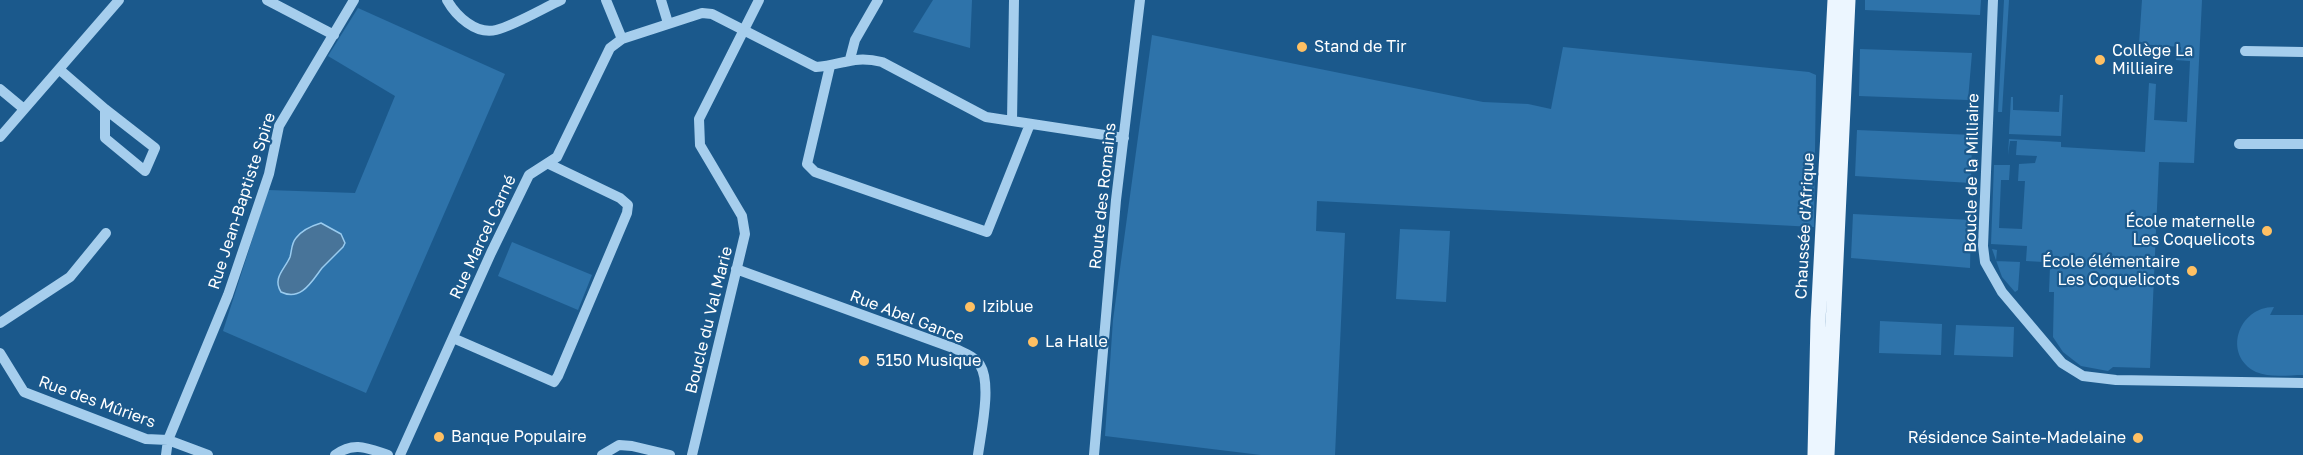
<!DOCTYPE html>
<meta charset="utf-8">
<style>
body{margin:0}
canvas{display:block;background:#1b598c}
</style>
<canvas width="2303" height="455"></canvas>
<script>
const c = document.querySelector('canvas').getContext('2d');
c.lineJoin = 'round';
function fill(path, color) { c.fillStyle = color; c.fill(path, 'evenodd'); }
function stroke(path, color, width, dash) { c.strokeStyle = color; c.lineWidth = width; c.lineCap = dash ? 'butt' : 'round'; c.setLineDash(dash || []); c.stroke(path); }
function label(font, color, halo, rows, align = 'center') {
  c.font = font + ' "Golos Text",sans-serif'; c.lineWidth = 4.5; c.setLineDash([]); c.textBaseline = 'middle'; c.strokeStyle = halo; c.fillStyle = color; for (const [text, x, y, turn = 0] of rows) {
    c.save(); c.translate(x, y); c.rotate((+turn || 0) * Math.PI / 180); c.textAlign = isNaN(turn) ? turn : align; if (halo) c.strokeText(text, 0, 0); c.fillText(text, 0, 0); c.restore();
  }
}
fill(new Path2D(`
 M 933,0 L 972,0 L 970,48 L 913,32 Z
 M 1865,0 L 1981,0 L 1980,15 L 1865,10 Z
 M 2004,0 L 2009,0 L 2002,112 L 1998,112 Z
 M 2142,0 L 2202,0 L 2194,163 L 2159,162 L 2150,368 L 2113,367 L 2108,371 L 2081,366 L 2063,352 L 2053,337 L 2054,292 L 2049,292 L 2050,267 L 2044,267 L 2044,262 L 2026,261 L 2027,246 L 1991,244 L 1994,165 L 2010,165 L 2009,180 L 2001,180 L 1999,228 L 2022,229 L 2025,181 L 2018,181 L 2019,164 L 2035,163 L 2037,156 L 2016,155 L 2017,141 L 2010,141 L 2008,155 L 2009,139 L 2061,142 L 2061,147 L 2145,152 L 2149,83 L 2156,84 L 2154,120 L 2187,122 L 2190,61 L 2176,60 L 2177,50 L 2181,50 L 2181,47 L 2139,44 Z
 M 358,8 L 505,74 L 366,393 L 223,331 L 268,190 L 355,193 L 395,96 L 328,56 Z
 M 1152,35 L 1483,102 L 1528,104 L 1551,109 L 1563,47 L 1809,72 L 1816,75 L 1814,227 L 1317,201 L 1316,231 L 1345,233 L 1335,455 L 1261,455 L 1105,436 L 1113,320 Z
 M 1860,49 L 1972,53 L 1968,100 L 1859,96 Z
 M 2060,95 L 2063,95 L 2061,136 L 2009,134 L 2011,97 L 2013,97 L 2013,110 L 2059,112 Z
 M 1857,130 L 1972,135 L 1971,183 L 1855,176 Z
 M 1853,214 L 1971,220 L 1970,268 L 1851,258 Z
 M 1400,229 L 1450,231 L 1446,302 L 1396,299 Z
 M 512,242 L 592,275 L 578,310 L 498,276 Z
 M 1992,249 L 1997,250 L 1996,261 L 2020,262 L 2018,290 L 2015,292 L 2002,277 Z
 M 2274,307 L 2270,315 L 2303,315 L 2303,375 C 2288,375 2270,378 2256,372 C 2222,355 2238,307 2274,307 Z
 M 1880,321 L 1942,324 L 1941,355 L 1879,353 Z
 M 1956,325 L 2014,327 L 2013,357 L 1954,355 Z`), '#2e73aa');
const water = new Path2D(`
 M 321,223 L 341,234 L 345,243 L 343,247 C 336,254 329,261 322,268 C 312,281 301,302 281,292 C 272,278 285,269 290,257 C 292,250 291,244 296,238 C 302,230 311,226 321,223 Z`);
fill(water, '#487499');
stroke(water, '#99cbef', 1.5);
stroke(new Path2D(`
 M 267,0 L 334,35
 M 447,0 C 456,16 476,35 496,30 C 513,26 544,8 561,0
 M 606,0 L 622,39
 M 661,0 L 668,23
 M 1993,0 L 1983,246 L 1985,262 L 2002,292 L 2062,363 L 2083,376 L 2116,380 L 2303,383
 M 2245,51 L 2303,52
 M 850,59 L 855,40 L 878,0
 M 830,66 L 807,164 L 815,172 L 987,232 L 1030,124
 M 60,70 L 105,109 L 155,148 L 145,171 L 105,138 L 105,109
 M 0,89 L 24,109
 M 1012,121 L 1014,0
 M 0,137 L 119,0
 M 2239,144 L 2303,144
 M 736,269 L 956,349 C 964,353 975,357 980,365 C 992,384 981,432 978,455
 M 0,323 L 70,277 L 106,233
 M 453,338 L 554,382 L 558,376 L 627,213 L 628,205 L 620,198 L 549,164
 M 0,353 L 24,392 L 146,439 L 168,440 L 208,455
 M 166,455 L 168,440 L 228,295 L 269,174 L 279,126 L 354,0
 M 335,455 C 354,441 367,448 388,455
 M 400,455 L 491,253 L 529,175 L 557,157 L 610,48 L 622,39 L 702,13 L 712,14 L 816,67 C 843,65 853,55 882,62 L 986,117 L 1124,138
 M 602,455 L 619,445 L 632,446 L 670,455
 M 692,455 L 745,234 L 742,216 L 700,145 L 699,119 L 759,0
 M 1094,455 L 1116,200 L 1140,0`), '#a6ceed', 10);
stroke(new Path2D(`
 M 1815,455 L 1818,321 L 1835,0
 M 1827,455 L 1848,0`), '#ecf6ff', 15);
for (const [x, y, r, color] of [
 [1302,47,6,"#ffc063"],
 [2100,60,6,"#ffc063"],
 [2267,231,6,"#ffc063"],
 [2192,271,6,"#ffc063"],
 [970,307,6,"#ffc063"],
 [1033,342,6,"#ffc063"],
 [864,361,6,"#ffc063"],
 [439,437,6,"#ffc063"],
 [2138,438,6,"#ffc063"]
]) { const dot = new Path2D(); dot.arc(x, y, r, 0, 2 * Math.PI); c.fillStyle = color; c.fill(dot); stroke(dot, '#1b598c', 2); }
label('16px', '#fff', '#1b598c', [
 ["Stand de Tir",1314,47],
 ["Collège La",2112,51],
 ["Milliaire",2112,69],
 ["École maternelle",2255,222,"right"],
 ["Les Coquelicots",2255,240,"right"],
 ["École élémentaire",2180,262,"right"],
 ["Les Coquelicots",2180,280,"right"],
 ["Iziblue",982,307],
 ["La Halle",1045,342],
 ["5150 Musique",876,361],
 ["Banque Populaire",451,437],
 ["Résidence Sainte-Madelaine",2126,438,"right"]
], 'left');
label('16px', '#fff', '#1b598c', [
 ["Boucle de la Milliaire",1972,173,-89],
 ["Route des Romains",1103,196,-84],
 ["Rue Jean-Baptiste Spire",242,201,-72],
 ["Chaussée d'Afrique",1805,226,-87],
 ["Rue Marcel Carné",483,237,-65],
 ["Rue Abel Gance",907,317,21],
 ["Boucle du Val Marie",709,320,-76],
 ["Rue des Mûriers",97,402,20]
]);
</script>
